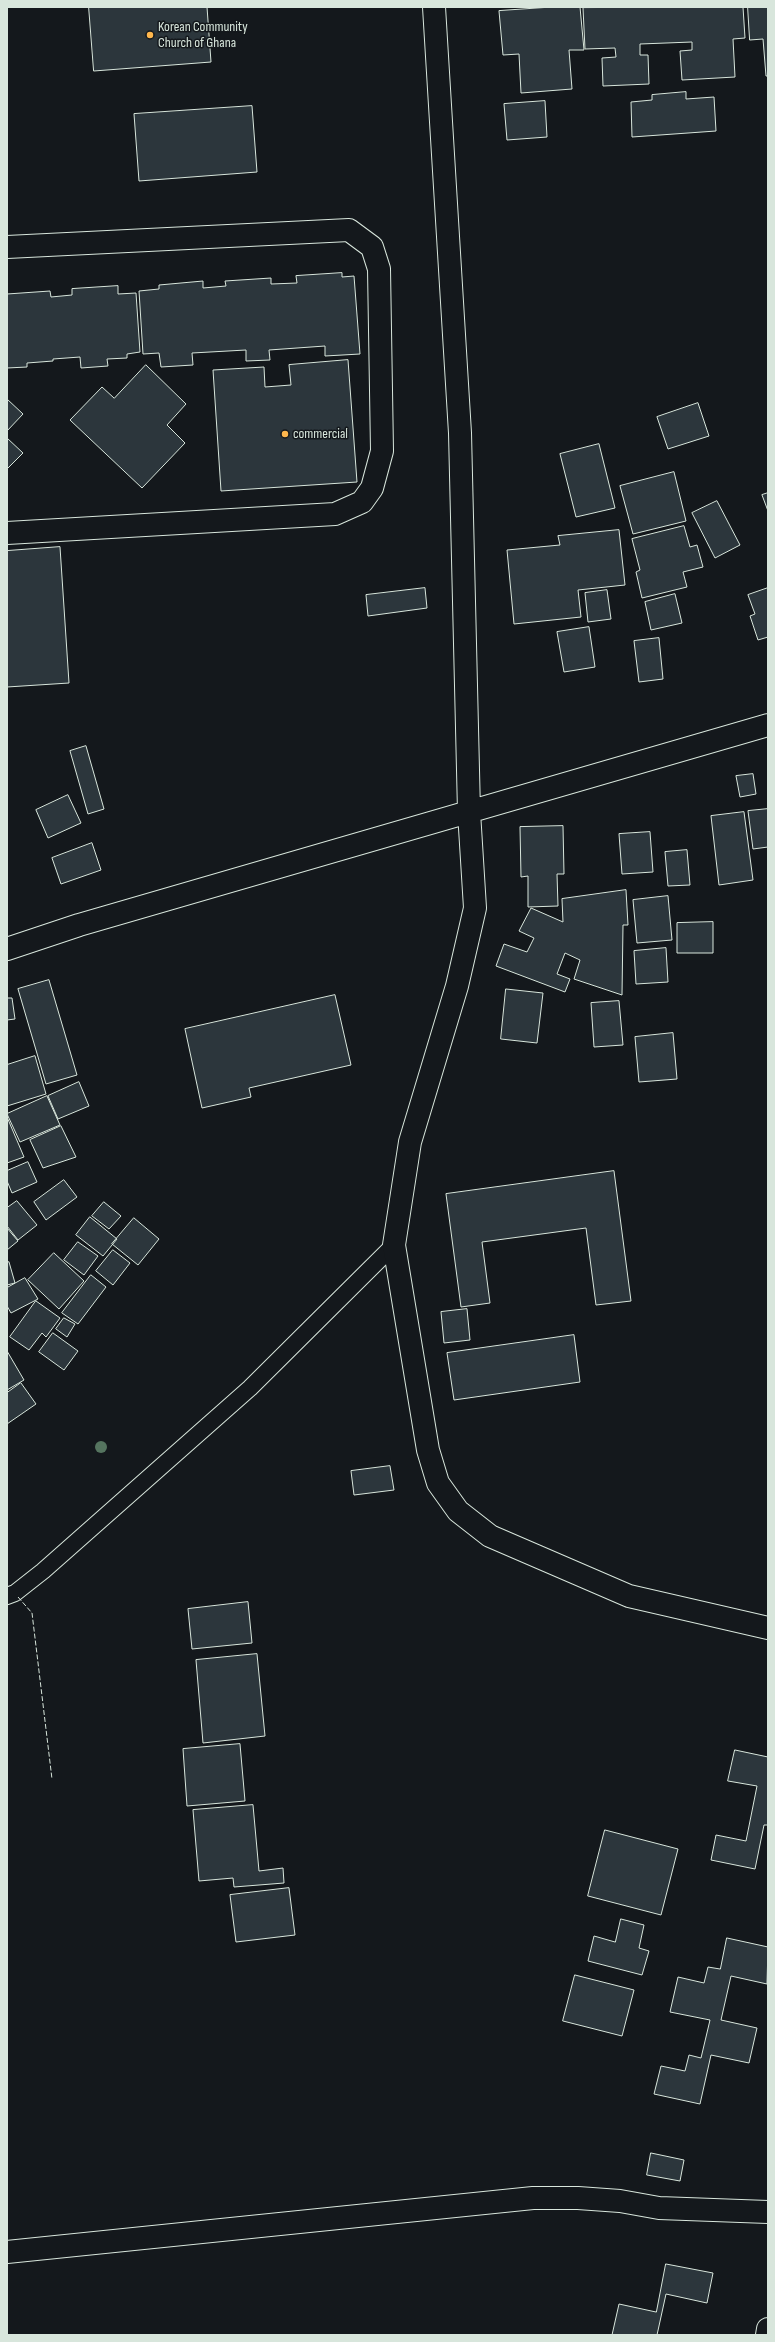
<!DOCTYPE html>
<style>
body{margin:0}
#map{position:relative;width:775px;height:2342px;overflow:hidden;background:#14181c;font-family:"Sofia Sans Condensed",sans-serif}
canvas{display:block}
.frame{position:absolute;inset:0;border:8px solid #d8e6dc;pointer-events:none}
</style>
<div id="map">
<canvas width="775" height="2342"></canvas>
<div class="frame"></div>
</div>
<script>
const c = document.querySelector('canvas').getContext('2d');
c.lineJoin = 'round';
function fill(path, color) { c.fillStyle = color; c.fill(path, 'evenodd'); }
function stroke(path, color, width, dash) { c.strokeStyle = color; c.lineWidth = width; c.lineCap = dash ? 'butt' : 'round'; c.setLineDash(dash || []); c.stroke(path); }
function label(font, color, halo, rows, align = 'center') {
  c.font = font + ' "Sofia Sans Condensed",sans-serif'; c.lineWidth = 3; c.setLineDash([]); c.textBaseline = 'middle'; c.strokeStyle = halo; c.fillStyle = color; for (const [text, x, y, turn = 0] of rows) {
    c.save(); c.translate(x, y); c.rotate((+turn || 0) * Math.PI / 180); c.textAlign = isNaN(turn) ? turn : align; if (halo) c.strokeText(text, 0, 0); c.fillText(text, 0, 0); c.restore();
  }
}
const building = new Path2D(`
 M 89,7 L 207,7 L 211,62 L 94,71 Z
 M 552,7 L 580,7 L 584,50 L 569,50 L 572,89 L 521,93 L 519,54 L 503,55 L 499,11 Z
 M 743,7 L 745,38 L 733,39 L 735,77 L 682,80 L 680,51 L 692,50 L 692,42 L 640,44 L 640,55 L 648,55 L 649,84 L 603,86 L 602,58 L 616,57 L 615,48 L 585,49 L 583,8 Z
 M 748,7 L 768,7 L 768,76 L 766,76 L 763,39 L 750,40 Z
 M 686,92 L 686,99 L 714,97 L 716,131 L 632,137 L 631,102 L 652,100 L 652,95 Z
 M 545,101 L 547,137 L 507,140 L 504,104 Z
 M 252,106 L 257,172 L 139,181 L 134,114 Z
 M 342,273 L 342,277 L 354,276 L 360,354 L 325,356 L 325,346 L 269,350 L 270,360 L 246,361 L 246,350 L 192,353 L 193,365 L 161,367 L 159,353 L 143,354 L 139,291 L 159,289 L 159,285 L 203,281 L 203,288 L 226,286 L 225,281 L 271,278 L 271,284 L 297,283 L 296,276 Z
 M 118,286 L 118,294 L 136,293 L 140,352 L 127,354 L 127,358 L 107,359 L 108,366 L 81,368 L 80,357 L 53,359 L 53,361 L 27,363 L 27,367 L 7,368 L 7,294 L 50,291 L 51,297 L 72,295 L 72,289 Z
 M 348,360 L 357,482 L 221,491 L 213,370 L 264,367 L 265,387 L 291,385 L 289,365 Z
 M 146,365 L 186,404 L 167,425 L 185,443 L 142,488 L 70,420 L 102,387 L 114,398 Z
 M 7,399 L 23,414 L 7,431 Z
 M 698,403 L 709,436 L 668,449 L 657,417 Z
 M 7,438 L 23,453 L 7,469 Z
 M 599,444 L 615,508 L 576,517 L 560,454 Z
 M 674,472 L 686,521 L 633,534 L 620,486 Z
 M 768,493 L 768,511 L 762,495 Z
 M 717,501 L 740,545 L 715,558 L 692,513 Z
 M 684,526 L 690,547 L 697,545 L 703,567 L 683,572 L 687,587 L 642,598 L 636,572 L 640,570 L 632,539 Z
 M 619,530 L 625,585 L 578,590 L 581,617 L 514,624 L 507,550 L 560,545 L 558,536 Z
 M 60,547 L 69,683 L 7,687 L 7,551 Z
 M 425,588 L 427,608 L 368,616 L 366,595 Z
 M 768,588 L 768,637 L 758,640 L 750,616 L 755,614 L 748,595 Z
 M 607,590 L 611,619 L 588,622 L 585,593 Z
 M 675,594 L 682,623 L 651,630 L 645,602 Z
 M 589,627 L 595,667 L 564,672 L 557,632 Z
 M 659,638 L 663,679 L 639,682 L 634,641 Z
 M 86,746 L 104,809 L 88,814 L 70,751 Z
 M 753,774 L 756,794 L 740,797 L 736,776 Z
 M 68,795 L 81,823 L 48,838 L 36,810 Z
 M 768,809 L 768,847 L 753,849 L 748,811 Z
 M 744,812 L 753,880 L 719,885 L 711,816 Z
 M 563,826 L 564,874 L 557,874 L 558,906 L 528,907 L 528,876 L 521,877 L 520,827 Z
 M 650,832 L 653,872 L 622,874 L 619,834 Z
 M 92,843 L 101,870 L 61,884 L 52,858 Z
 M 687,850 L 690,885 L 668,886 L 665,852 Z
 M 626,890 L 628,925 L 623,925 L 622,995 L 574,979 L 580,960 L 565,953 L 557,974 L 570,979 L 565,992 L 496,966 L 504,944 L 527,952 L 534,938 L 519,931 L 531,908 L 563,922 L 562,899 Z
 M 668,896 L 672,940 L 637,943 L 633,900 Z
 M 713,922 L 713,953 L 677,953 L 677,923 Z
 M 666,948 L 668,982 L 636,984 L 634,951 Z
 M 49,980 L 77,1075 L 46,1084 L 18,989 Z
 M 506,989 L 543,993 L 537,1043 L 501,1039 Z
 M 335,995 L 351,1065 L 249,1088 L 251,1097 L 202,1108 L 185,1029 Z
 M 7,998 L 12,998 L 15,1019 L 7,1020 Z
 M 619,1001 L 623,1045 L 594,1047 L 591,1003 Z
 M 673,1033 L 677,1079 L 639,1082 L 635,1037 Z
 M 35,1056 L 46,1094 L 7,1106 L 7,1065 Z
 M 79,1082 L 89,1106 L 58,1119 L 48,1096 Z
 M 47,1096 L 60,1125 L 20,1142 L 7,1114 Z
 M 7,1117 L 24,1157 L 7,1163 Z
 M 61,1126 L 76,1157 L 43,1168 L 30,1140 Z
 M 28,1162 L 37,1182 L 12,1193 L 7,1181 L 7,1171 Z
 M 614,1171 L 631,1301 L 596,1305 L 586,1228 L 482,1242 L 490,1303 L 461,1307 L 446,1194 Z
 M 64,1180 L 77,1197 L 46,1220 L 34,1202 Z
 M 17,1201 L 37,1225 L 18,1240 L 7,1226 L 7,1208 Z
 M 104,1202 L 121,1216 L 109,1229 L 92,1216 Z
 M 90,1217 L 117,1239 L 103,1256 L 76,1235 Z
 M 134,1218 L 159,1239 L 138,1265 L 112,1244 Z
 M 7,1228 L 18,1241 L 7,1250 Z
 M 78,1242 L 98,1256 L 84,1275 L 64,1260 Z
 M 113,1250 L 130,1263 L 113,1285 L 96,1271 Z
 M 54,1253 L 84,1281 L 59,1309 L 28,1280 Z
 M 9,1262 L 15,1283 L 7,1285 L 7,1263 Z
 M 91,1275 L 106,1287 L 78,1324 L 62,1313 Z
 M 25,1278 L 38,1299 L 11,1313 L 7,1306 L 7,1288 Z
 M 36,1301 L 60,1318 L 46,1337 L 42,1333 L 29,1350 L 10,1337 Z
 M 467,1309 L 470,1340 L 444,1343 L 441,1312 Z
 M 64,1318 L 75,1324 L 67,1337 L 56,1329 Z
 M 53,1333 L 78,1351 L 64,1370 L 39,1352 Z
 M 574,1335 L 580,1382 L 454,1400 L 447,1353 Z
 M 7,1351 L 24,1380 L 7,1390 Z
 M 21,1383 L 36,1404 L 7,1424 L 7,1393 Z
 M 390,1466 L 394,1490 L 354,1495 L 351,1471 Z
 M 248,1602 L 252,1643 L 192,1649 L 188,1609 Z
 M 257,1654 L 265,1736 L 203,1743 L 196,1660 Z
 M 240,1744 L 245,1801 L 187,1806 L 183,1749 Z
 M 735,1750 L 768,1757 L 768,1825 L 764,1825 L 755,1869 L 711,1860 L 716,1835 L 746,1841 L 757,1786 L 728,1781 Z
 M 253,1805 L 259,1871 L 283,1868 L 284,1883 L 234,1887 L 233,1878 L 199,1881 L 193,1810 Z
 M 605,1830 L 678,1849 L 661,1915 L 588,1896 Z
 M 289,1888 L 295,1935 L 236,1942 L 230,1895 Z
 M 621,1919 L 644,1925 L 639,1948 L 649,1951 L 642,1975 L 588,1961 L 594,1936 L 615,1942 Z
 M 727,1938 L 768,1947 L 767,1984 L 731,1976 L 721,2020 L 757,2028 L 749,2063 L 711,2055 L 700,2104 L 654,2094 L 661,2066 L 685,2071 L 689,2055 L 701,2058 L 710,2020 L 670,2012 L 678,1977 L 704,1983 L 708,1967 L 720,1969 Z
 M 575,1975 L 634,1990 L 622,2036 L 563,2021 Z
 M 651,2153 L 684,2160 L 680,2181 L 647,2175 Z
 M 666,2264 L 713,2273 L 707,2303 L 666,2294 L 657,2335 L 612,2335 L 619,2304 L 656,2312 Z`);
fill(building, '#2c363c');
stroke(building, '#d8e6dc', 1);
const lane = new Path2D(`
 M 7,1596 L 15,1593 L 43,1571 L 250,1388 L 394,1245`);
const street = new Path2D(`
 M 434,7 L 460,433 L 469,812 L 475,908 L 457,986 L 410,1142 L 394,1245 L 428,1450 L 438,1483 L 458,1511 L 490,1536 L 629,1596 L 768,1628
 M 7,247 L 349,230 L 372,247 L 379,269 L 382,451 L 372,488 L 362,502 L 335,514 L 7,533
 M 7,949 L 79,925 L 768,725
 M 7,2252 L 533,2198 L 578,2198 L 620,2201 L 659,2208 L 768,2212
 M 767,2335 L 768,2329`);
stroke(lane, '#d8e6dc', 18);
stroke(street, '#d8e6dc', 24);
stroke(lane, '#14181c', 16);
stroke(street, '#14181c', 22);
stroke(new Path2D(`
 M 18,1597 L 32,1613 L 52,1779`), '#d8e6dc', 1, [5, 2]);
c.fillStyle = '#55745f';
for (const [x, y] of [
 [101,1447]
]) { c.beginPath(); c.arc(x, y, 6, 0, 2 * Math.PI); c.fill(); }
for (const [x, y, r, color] of [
 [150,35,4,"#ffb74d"],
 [285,434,4,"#ffb74d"]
]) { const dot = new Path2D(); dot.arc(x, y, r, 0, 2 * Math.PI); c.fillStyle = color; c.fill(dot); stroke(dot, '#14181c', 1.5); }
label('14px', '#d8e6dc', '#14181c', [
 ["Korean Community",158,27],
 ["Church of Ghana",158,43],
 ["commercial",293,434]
], 'left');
</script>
